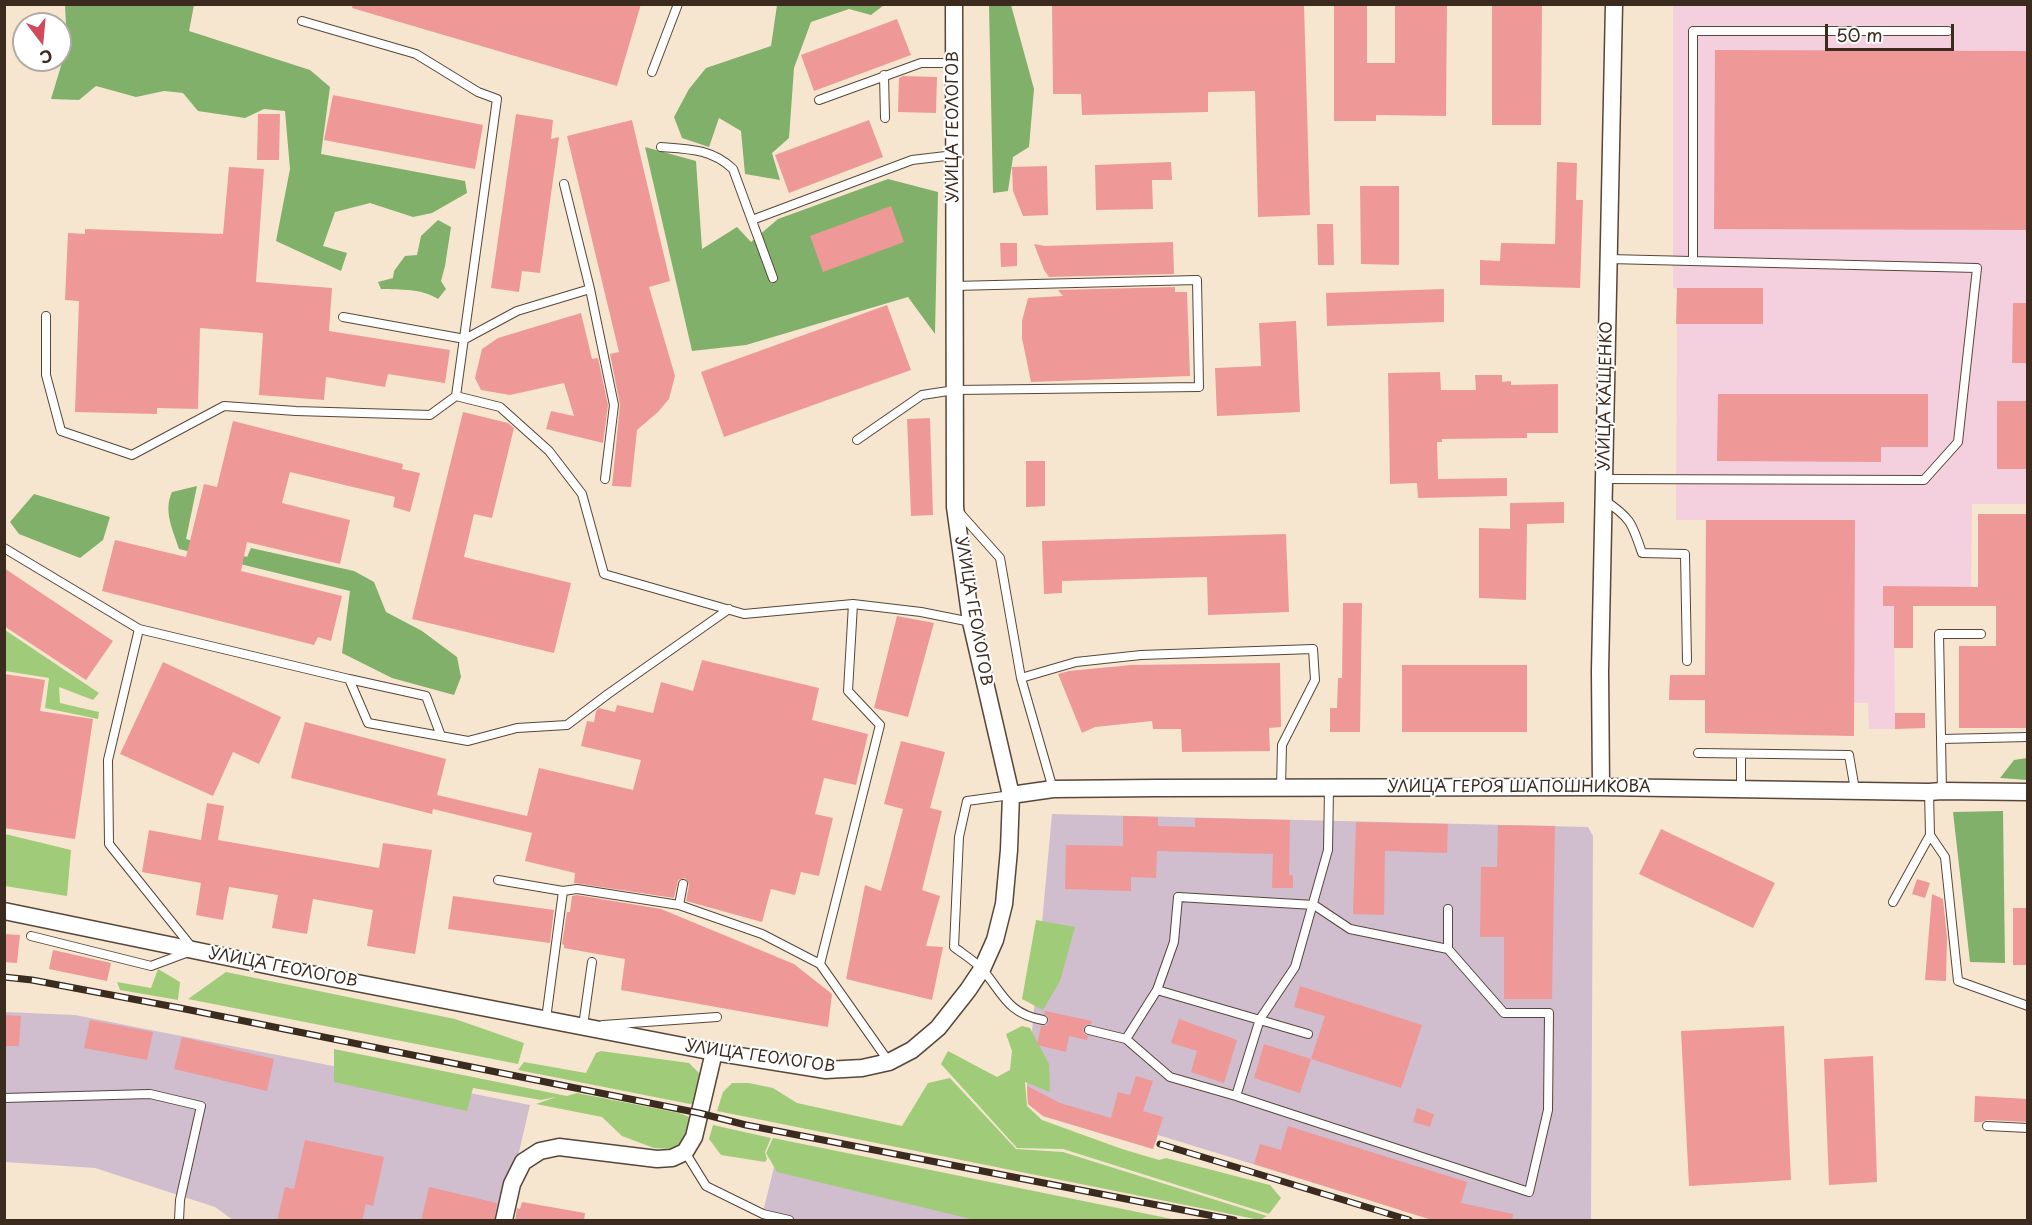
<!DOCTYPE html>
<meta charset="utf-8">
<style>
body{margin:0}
#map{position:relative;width:2032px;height:1225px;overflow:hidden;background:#f6e6d0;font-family:"Playpen Sans",sans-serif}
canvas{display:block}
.frame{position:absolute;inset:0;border:6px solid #3b2a1e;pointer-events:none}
.north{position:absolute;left:12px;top:12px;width:60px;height:60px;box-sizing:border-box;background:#fff;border:2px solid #b1aaa5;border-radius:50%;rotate:164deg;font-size:16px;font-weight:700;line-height:24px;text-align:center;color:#3b2a1e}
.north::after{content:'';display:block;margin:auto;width:21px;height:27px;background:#d1495b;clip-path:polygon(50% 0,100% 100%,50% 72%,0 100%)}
.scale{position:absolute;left:1825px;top:24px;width:129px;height:27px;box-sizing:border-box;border:3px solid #3b2a1e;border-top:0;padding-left:8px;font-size:18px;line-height:21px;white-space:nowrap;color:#3b2a1e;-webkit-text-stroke:4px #fff;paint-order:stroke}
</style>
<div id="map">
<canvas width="2032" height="1225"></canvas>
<div class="frame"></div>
<div class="north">С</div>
<div class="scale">50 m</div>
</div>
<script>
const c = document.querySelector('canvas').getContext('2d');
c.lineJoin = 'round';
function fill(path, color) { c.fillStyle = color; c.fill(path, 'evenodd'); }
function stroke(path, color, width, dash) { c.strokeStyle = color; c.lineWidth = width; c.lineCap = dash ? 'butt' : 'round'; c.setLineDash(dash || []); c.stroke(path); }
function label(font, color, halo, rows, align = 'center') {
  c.font = font + ' "Playpen Sans",sans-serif'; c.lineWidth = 4.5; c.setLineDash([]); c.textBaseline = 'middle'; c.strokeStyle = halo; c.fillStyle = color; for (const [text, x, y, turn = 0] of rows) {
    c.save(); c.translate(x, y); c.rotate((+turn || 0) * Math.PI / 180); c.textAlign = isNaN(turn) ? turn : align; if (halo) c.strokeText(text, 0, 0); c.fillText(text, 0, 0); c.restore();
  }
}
fill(new Path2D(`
 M 1673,5 L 2027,5 L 2027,504 L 1972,504 L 1971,606 L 1894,606 L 1895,729 L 1869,729 L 1868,703 L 1669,700 L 1670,675 L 1705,675 L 1706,520 L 1676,520 L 1677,289 L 1673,288 Z`), '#f4cfdd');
fill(new Path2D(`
 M 1052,814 L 1588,827 L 1593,836 L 1591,1220 L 1435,1220 L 1158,1135 L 1153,1149 L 1043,1116 L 1028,1104 L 1027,1086 Z
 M 5,1012 L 75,1015 L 530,1105 L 503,1220 L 233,1220 L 215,1207 L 95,1168 L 5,1162 Z
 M 776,1159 L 1039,1220 L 761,1220 Z`), '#d0bdcd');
fill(new Path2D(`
 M 5,630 L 99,693 L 93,700 L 59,687 L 60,703 L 99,712 L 98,719 L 45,708 L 49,678 L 5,671 Z
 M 5,834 L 71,850 L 67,896 L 5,886 Z
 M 1036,920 L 1075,927 L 1060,981 L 1043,1010 L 1022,999 Z
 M 158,969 L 180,982 L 178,1000 L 120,990 L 117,982 L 151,988 Z
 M 226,972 L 455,1019 L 524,1043 L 518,1064 L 188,999 Z
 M 1022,1026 L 1030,1028 L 1049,1064 L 1050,1092 L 1025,1082 L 1027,1106 L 1042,1120 L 1122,1149 L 1159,1160 L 1166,1158 L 1270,1185 L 1281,1198 L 1269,1214 L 1063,1149 L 1017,1148 L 941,1064 L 948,1051 L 997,1077 L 1010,1070 L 1012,1051 L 1006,1034 Z
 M 334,1049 L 567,1096 L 577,1093 L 679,1113 L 692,1118 L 688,1138 L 674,1149 L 654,1148 L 622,1136 L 602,1117 L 536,1104 L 556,1097 L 541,1100 L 473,1088 L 467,1111 L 334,1082 Z
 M 601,1051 L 689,1063 L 702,1076 L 696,1103 L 690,1104 L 518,1070 L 524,1062 L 586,1073 L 596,1053 Z
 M 950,1078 L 1016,1149 L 1063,1152 L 1267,1216 L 1260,1220 L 717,1111 L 723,1092 L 732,1083 L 749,1083 L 773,1088 L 797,1103 L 902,1126 L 928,1083 Z
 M 713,1125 L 771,1138 L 765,1152 L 767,1159 L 765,1162 L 721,1155 L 709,1139 Z
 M 773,1138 L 1177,1220 L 975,1220 L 777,1172 L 766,1153 Z`), '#a0cc79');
fill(new Path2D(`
 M 65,5 L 194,5 L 189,31 L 310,70 L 330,87 L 321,154 L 465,181 L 467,193 L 432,213 L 413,217 L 370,203 L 335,212 L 323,246 L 347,253 L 341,271 L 276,241 L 290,169 L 285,111 L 264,109 L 245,118 L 198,111 L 183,93 L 164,91 L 136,97 L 96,86 L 79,100 L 51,99 L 67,46 Z
 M 777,5 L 884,5 L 871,15 L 849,9 L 811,22 L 794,68 L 789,138 L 772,153 L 780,180 L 745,174 L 741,131 L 719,118 L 709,147 L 682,138 L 674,117 L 689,89 L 706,68 L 771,46 Z
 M 989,5 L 1011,5 L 1034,89 L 1029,147 L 1013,157 L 1008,191 L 993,193 Z
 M 645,147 L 696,161 L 702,249 L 737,227 L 751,242 L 778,219 L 888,179 L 938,192 L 935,334 L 908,297 L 746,345 L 692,351 Z
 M 438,220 L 451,227 L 445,266 L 441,281 L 446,289 L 438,299 C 420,288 402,290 381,289 L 378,282 L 393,278 L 394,271 L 405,256 L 417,255 L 421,236 Z
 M 197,486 L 186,539 L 247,557 L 251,548 L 354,571 L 374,582 L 386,612 L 422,631 L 457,657 L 461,677 L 454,695 L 392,678 L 342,653 L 350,591 L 179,549 C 173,530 163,511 172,492 Z
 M 34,494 L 110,517 L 103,540 L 80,558 L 19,534 L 10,522 Z
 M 2027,758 L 2027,780 L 2000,778 L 2014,760 Z
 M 2003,811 L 2005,963 L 1970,962 L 1953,812 Z`), '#80b069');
fill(new Path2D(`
 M 353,4 L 641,4 L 617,86 L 352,8 Z
 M 1052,4 L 1304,4 L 1310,215 L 1258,217 L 1255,91 L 1208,92 L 1208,112 L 1082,115 L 1081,94 L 1053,94 Z
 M 1334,4 L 1367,4 L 1367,63 L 1395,63 L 1395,4 L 1447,4 L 1446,116 L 1376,115 L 1376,121 L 1334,121 Z
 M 1492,4 L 1542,4 L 1541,125 L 1492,125 Z
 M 897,19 L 911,55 L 814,91 L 801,55 Z
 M 1715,50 L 2028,51 L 2028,230 L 1714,229 Z
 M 903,76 L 937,77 L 936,113 L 898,112 L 899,78 Z
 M 333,95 L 483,125 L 475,169 L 324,140 Z
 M 258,114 L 280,114 L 279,160 L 257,160 Z
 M 516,114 L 553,120 L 551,139 L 559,137 L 540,273 L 522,271 L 519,292 L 491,288 Z
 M 632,120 L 670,281 L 649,287 L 675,376 L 669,399 L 658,412 L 637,430 L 631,487 L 612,486 L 620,405 L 610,354 L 619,352 L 567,136 Z
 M 869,120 L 883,157 L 789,193 L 775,155 Z
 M 1171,162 L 1172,180 L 1152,180 L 1153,209 L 1096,210 L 1095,165 Z
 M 1557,162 L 1577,163 L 1576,200 L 1583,200 L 1580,288 L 1480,285 L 1480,260 L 1500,261 L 1501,243 L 1555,244 Z
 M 1047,166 L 1048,215 L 1023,216 L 1013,191 L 1012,167 Z
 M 229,167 L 264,169 L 256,282 L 332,288 L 329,331 L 450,350 L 445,383 L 388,374 L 385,387 L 326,377 L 324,400 L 259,395 L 263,333 L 200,328 L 198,409 L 157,408 L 157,414 L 75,412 L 79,301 L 65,300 L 68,233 L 85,234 L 85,229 L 223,234 Z
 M 1360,186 L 1399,186 L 1399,265 L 1361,264 Z
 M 891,206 L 904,242 L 823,272 L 810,236 Z
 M 1317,224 L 1333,224 L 1334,265 L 1318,265 Z
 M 1173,242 L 1174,274 L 1049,277 L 1044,270 L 1034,244 L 1045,246 Z
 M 1000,243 L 1017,243 L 1017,266 L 1001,267 Z
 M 1175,287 L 1175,292 L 1187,292 L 1190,376 L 1031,382 L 1022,338 L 1022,321 L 1028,298 L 1063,296 L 1058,290 Z
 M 1677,288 L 1763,288 L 1763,324 L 1676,324 Z
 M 1444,289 L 1444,322 L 1327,326 L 1326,293 Z
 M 2013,303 L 2028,303 L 2028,363 L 2012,363 Z
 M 887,305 L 911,370 L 724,437 L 701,372 Z
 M 581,313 L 592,359 L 598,358 L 608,405 L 603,443 L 546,429 L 551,411 L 574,416 L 564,383 L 510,395 L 481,390 L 475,378 L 482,349 L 498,338 Z
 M 1296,321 L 1300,412 L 1217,416 L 1215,368 L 1261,366 L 1259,323 Z
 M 1440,372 L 1441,390 L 1476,390 L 1475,375 L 1502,375 L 1502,382 L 1511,381 L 1511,385 L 1558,384 L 1558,433 L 1527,433 L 1527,438 L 1442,439 L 1442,442 L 1437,442 L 1438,479 L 1507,478 L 1507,496 L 1418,498 L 1417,483 L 1390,484 L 1388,373 Z
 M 1718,394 L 1928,394 L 1928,447 L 1881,447 L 1881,462 L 1717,461 Z
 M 1997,401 L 2028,401 L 2028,469 L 1997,469 Z
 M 463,412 L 508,423 L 514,428 L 492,518 L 474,514 L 464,557 L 571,583 L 554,653 L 412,619 Z
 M 930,418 L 933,515 L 911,516 L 907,419 Z
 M 233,421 L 403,464 L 402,469 L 420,473 L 410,512 L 393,507 L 395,497 L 290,472 L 282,503 L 350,520 L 340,564 L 247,542 L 241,571 L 342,596 L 331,641 L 318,637 L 314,645 L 102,591 L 115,540 L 186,557 L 204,484 L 217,487 Z
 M 1026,461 L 1045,461 L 1045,506 L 1026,507 Z
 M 1564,502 L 1564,523 L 1527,524 L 1526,600 L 1479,598 L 1479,528 L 1510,529 L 1510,503 Z
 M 1978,514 L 2028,514 L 2028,728 L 1959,728 L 1959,646 L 1996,646 L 1996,606 L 1913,606 L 1913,648 L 1894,648 L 1894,606 L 1883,606 L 1883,586 L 1978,587 Z
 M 1706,520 L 1855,520 L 1854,736 L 1705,733 L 1705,700 L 1669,700 L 1670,675 L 1705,675 Z
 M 1286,534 L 1289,612 L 1208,615 L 1207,577 L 1062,581 L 1062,593 L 1044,594 L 1042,541 Z
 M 4,568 L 113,641 L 86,680 L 4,626 Z
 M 1343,603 L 1362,603 L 1360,732 L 1330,732 L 1330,708 L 1337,708 L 1338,678 L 1342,678 Z
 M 897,616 L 934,623 L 908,717 L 874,708 Z
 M 702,660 L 819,688 L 812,720 L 868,734 L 856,785 L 824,778 L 815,814 L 833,818 L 819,876 L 801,872 L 795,895 L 771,889 L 762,922 L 686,901 L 689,885 L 685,878 L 678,880 L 674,898 L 574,883 L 575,873 L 525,861 L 532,833 L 433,809 L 432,814 L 291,778 L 305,722 L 446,759 L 437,795 L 527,816 L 539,768 L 633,790 L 641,760 L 581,746 L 587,721 L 594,722 L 596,711 L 599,708 L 615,712 L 617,705 L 653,713 L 661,682 L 693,691 Z
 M 163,662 L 281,717 L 259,764 L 233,752 L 213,796 L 120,754 Z
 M 1280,663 L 1281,727 L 1269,728 L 1270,751 L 1182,752 L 1181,729 L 1153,729 L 1152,721 L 1095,727 L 1082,733 L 1058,674 L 1069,671 L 1131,665 Z
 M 1402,665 L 1527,665 L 1527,732 L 1402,732 Z
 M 4,674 L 45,680 L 40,711 L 93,719 L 75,839 L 4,828 Z
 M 1895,713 L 1925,713 L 1925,728 L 1895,729 Z
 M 901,741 L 945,752 L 930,808 L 942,811 L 922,890 L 940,896 L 926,946 L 943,947 L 932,1000 L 846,979 L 865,885 L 881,891 L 903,809 L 884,804 Z
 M 207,803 L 224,806 L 218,840 L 379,868 L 383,843 L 432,850 L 415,954 L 367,946 L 373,910 L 313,899 L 307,934 L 272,928 L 278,895 L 229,887 L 223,920 L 196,915 L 201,883 L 142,872 L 149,830 L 201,840 Z
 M 1123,816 L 1158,817 L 1158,826 L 1195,827 L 1195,818 L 1290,820 L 1289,875 L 1293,875 L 1293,888 L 1272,888 L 1273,854 L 1157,851 L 1156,878 L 1131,877 L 1131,891 L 1065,889 L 1066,845 L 1123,846 Z
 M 1356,822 L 1448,824 L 1447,853 L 1385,851 L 1384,915 L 1353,914 Z
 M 1498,825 L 1555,826 L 1552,999 L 1504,999 L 1504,937 L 1480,937 L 1481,867 L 1497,867 Z
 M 1661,829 L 1775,883 L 1753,928 L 1639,874 Z
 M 1917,879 L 1930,883 L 1925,898 L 1912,894 Z
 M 1932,894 L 1943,899 L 1947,937 L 1946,981 L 1925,980 Z
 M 577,895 L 661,909 L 794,964 L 832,994 L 828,1027 L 621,990 L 625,959 L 564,948 L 564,945 L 562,944 L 567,912 L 570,912 L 572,896 Z
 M 453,896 L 554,910 L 550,943 L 448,929 Z
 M 2013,908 L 2028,908 L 2028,965 L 2013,965 Z
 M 4,934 L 20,935 L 17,963 L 4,962 Z
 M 53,950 L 111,963 L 107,981 L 49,969 Z
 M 1300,986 L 1422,1025 L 1401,1088 L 1311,1059 L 1325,1016 L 1294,1007 Z
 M 1045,1011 L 1092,1021 L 1091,1024 L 1085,1025 L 1083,1029 L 1084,1034 L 1088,1036 L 1087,1040 L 1069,1036 L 1066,1052 L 1037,1045 L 1041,1026 L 1047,1025 L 1049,1021 L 1048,1016 L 1044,1014 Z
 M 4,1015 L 21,1016 L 19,1046 L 4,1046 Z
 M 1179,1019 L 1237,1040 L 1224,1083 L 1191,1072 L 1197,1051 L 1171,1043 Z
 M 90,1020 L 153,1032 L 147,1060 L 84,1048 Z
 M 1784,1026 L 1791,1180 L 1689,1186 L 1681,1031 Z
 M 182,1037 L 274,1059 L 267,1091 L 174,1069 Z
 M 1264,1044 L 1311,1059 L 1300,1093 L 1254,1078 Z
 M 1873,1056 L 1877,1182 L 1829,1185 L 1824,1059 Z
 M 1136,1076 L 1153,1081 L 1143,1111 L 1163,1117 L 1153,1149 L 1043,1116 L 1028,1104 L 1027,1086 L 1060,1103 L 1111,1118 L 1118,1092 L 1130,1095 Z
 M 1975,1096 L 2028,1099 L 2028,1122 L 1987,1120 L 1982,1122 L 1974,1122 Z
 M 1417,1108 L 1434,1114 L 1430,1127 L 1413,1122 Z
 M 1288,1126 L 1467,1182 L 1461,1203 L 1513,1214 L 1512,1221 L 1435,1221 L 1254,1164 L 1260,1144 L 1281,1150 Z
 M 305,1140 L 384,1157 L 373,1206 L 366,1204 L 362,1221 L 277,1221 L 285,1187 L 294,1189 Z
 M 429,1187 L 497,1203 L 494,1221 L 421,1221 Z
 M 522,1202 L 585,1213 L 584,1221 L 515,1221 L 517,1208 L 520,1209 Z`), '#ee9997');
const lane = new Path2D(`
 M 302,21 L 416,54 L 478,92 L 497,99 L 456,396 L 500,407 L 549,451 L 582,494 L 604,574 L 744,614 L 853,604 L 921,612 L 971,622
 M 652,72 L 678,4
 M 884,75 L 885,118
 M 819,100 L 921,63 L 954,63
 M 661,147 C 689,149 712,149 733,169 L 773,278
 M 752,220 L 912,160 L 954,155
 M 1693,261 L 1693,31 L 1948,31
 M 590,289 L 614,405 L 605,479
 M 46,316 L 46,375 L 61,431 L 132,455 L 224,406 L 296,411 L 430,415 L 456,396
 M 343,317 L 465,339 L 517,311 L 590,289 L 564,184
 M 857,440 L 922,395 L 955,390 L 1199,387 L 1197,280 L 954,286
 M 1605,479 L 1924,480 L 1958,442 L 1977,268 L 1609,259
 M 1604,500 C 1631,518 1632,523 1642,553 L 1685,554 L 1687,661
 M 958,511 L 1000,558 L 1021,678 L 1053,789
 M 4,548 L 139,629
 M 853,604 L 848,691 L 880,725 L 820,964 L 889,1062
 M 1021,678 L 1076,662 L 1141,655 L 1313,649 L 1315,680 L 1282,745 L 1281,788
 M 349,679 L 426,696 L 441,736
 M 1942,739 L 2028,737
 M 1698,753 L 1849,755 L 1855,790
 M 1741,754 L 1741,789
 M 1942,791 L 1939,634 L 1981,634
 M 1011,795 L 967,801 L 959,837 L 954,947 C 963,954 975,961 983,970 C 1003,994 1008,1014 1043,1020
 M 1930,835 L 1945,857 L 1958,981 L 2028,1006
 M 498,880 L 563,891 L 546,1019
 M 563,891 L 577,889 L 679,905 L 762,934 L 820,964
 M 1893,902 L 1930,835 L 1929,792
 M 679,905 L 683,884
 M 1448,909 L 1448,949
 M 31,936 L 151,966 L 194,950 L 109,844 L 108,760 L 139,629 L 349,679 L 368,723 L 468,741 L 517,728 L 567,725 L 608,694 L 729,609
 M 1157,990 L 1308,1034
 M 603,1025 L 717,1017
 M 587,1026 L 583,1026 L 592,962
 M 1089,1030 L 1126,1039 L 1157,990 L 1174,942 L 1178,897 L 1314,905 L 1350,929 L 1448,949 L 1504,1013 L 1549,1013 L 1548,1110 L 1529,1192 L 1236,1096 L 1170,1077 L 1126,1039
 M 1236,1096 L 1260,1019 L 1295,967 L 1328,850 L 1329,788
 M 4,1098 L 150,1094 L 201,1106 L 180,1200 L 179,1220
 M 1987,1126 L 2028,1128
 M 685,1152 L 706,1186 L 763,1214 L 789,1220`);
const street = new Path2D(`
 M 1601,787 L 1600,671 L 1614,4
 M 1011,795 L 1053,789 L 1156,788 L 1601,787 L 1929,792 L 1942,791 L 2028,792
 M 4,911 L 295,971 L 714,1052 L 826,1070 L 862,1068 L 889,1062 L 912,1050 L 938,1028 L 968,990 L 982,969 L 995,940 L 1004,904 L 1009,850 L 1011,795 L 971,622 L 955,507 L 954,4
 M 504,1220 L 512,1184 L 523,1162 L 540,1151 L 559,1147 L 657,1159 L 672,1158 L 685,1152 L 694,1137 L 714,1052`);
stroke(lane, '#574639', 10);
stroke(street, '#574639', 19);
stroke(lane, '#fff', 8);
stroke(street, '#fff', 16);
const rail = new Path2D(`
 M 4,977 L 32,980 L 180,1008 L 699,1113 L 746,1125 L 1234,1220
 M 1160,1144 L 1409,1220`);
stroke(rail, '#3b2a1e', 7);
stroke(rail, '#fff', 4.5, [14]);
label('16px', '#3b2a1e', '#fff', [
 ["УЛИЦА ГЕОЛОГОВ",954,127,-90],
 ["УЛИЦА КАЩЕНКО",1606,396,-89],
 ["УЛИЦА ГЕОЛОГОВ",973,611,80],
 ["УЛИЦА ГЕРОЯ ШАПОШНИКОВА",1519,788],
 ["УЛИЦА ГЕОЛОГОВ",283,968,11],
 ["УЛИЦА ГЕОЛОГОВ",760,1057,8]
]);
</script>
